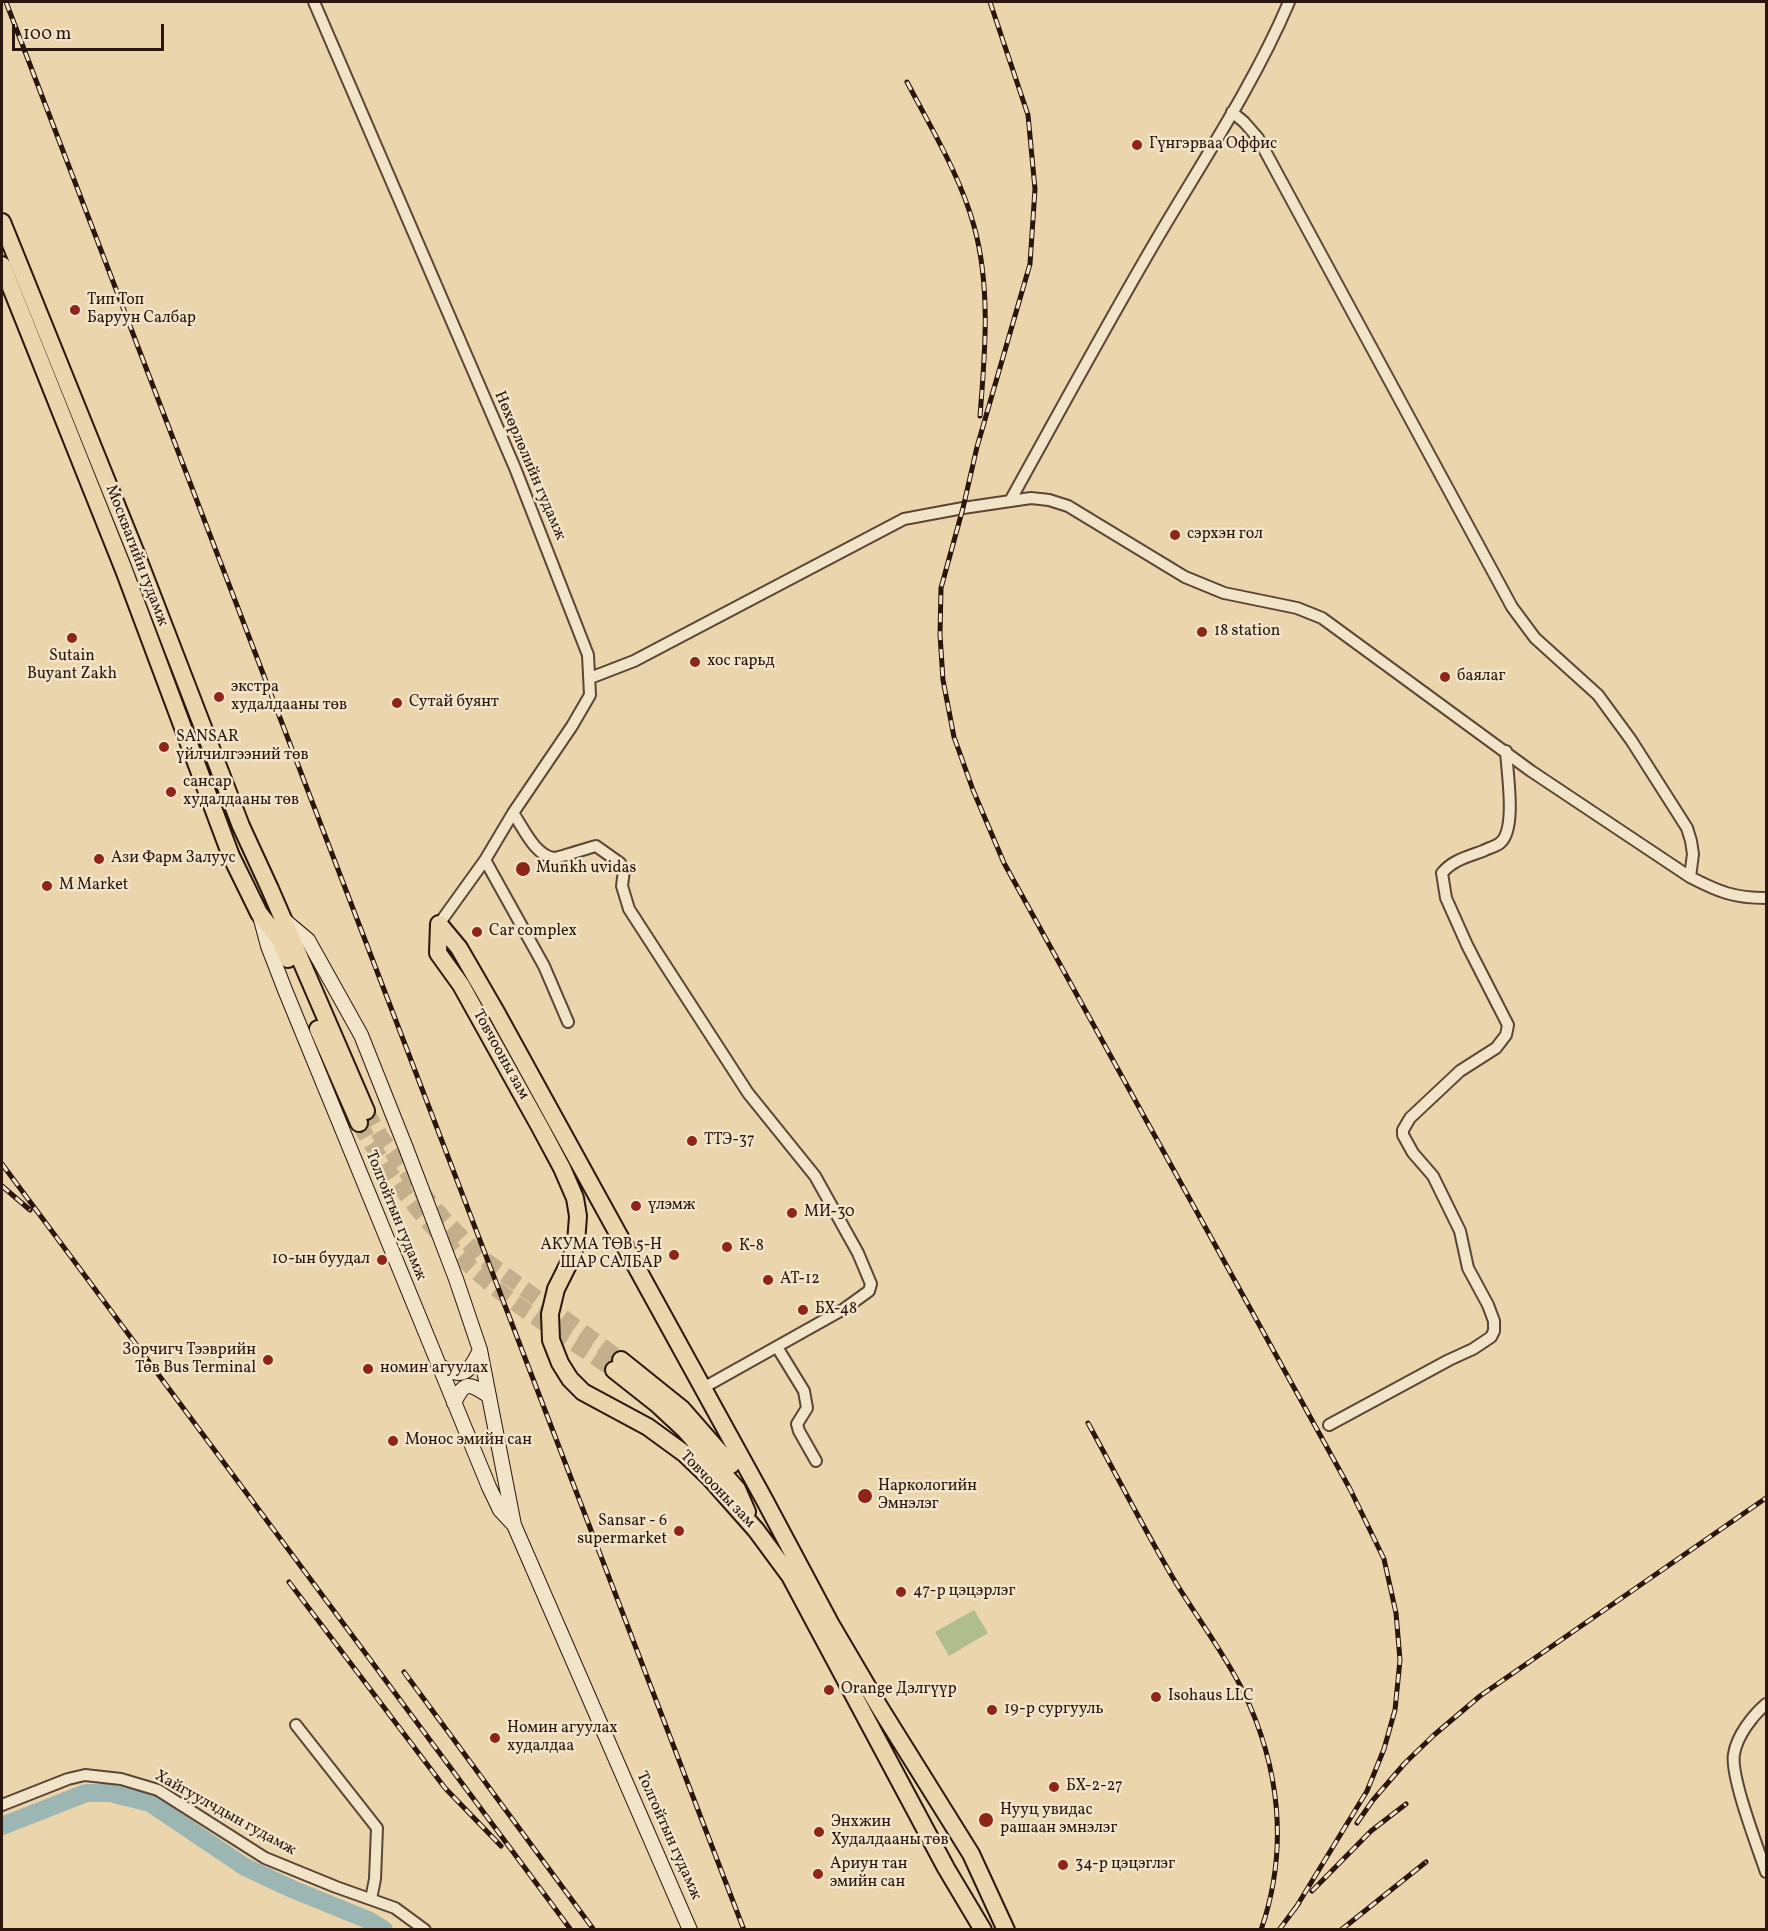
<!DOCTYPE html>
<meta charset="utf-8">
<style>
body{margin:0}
#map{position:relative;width:1768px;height:1931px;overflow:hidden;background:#ead5ac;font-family:Vollkorn,serif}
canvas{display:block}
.frame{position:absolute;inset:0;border:3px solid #2b160d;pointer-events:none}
.scale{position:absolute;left:12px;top:24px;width:152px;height:27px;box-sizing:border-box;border:3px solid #2b160d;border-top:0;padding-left:8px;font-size:18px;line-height:21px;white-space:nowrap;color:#2b160d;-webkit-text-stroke:4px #f1e4c9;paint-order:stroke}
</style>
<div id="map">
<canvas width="1768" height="1931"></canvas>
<div class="frame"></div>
<div class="scale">100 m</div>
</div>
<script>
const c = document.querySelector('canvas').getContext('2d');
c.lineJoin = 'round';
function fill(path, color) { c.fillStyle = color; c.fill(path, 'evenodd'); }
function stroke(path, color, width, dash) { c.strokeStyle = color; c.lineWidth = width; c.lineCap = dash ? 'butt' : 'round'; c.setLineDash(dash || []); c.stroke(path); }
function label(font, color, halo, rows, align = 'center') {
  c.font = font + ' Vollkorn,serif'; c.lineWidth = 5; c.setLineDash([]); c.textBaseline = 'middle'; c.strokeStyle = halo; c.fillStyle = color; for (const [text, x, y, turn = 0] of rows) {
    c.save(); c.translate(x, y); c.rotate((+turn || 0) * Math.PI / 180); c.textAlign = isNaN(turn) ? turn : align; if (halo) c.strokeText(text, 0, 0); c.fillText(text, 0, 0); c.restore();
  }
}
fill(new Path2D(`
 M 974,1610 L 988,1633 L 949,1656 L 935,1632 Z`), '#b0be8f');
stroke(new Path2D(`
 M 2,1826 L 86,1793 L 110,1793 L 150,1803 L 245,1867 L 292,1889 L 368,1920 L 384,1930`), '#9cb6b4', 18);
stroke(new Path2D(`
 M 366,1111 L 381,1137 L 415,1184 L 444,1219 L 481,1257 L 621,1360
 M 359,1123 C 392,1183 448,1253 503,1294 C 539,1321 577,1345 614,1370`), '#c4af8c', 16, [16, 8]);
const minor = new Path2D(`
 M 314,2 L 515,468 L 588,655 L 590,695 L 572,726 L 513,813 L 485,860 L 439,924
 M 1232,112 L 1244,122 L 1258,138 L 1512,607 L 1535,638 L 1598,695 L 1631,740 L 1687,828 L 1691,841 L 1693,854 L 1690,877
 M 1010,501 C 1060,411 1109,320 1161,232 C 1206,156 1255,82 1289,2
 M 590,678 L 634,661 L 904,519 L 963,508 L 1031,498 L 1049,500 L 1068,506 L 1185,577 L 1224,593 L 1297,608 L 1322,618 L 1531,771 L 1690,877 C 1719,892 1734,898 1766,898
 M 513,813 C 523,827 535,856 554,858 C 558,858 588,848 596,846 L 620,863 L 624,870 L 622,886 L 629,909 L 748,1093 L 815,1176 L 858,1253 L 871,1284 L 869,1291 L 844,1309 L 703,1388
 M 485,860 L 544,966 L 568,1022
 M 777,1347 L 804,1391 L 807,1408 L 797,1424 L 799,1431 L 816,1461
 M 1329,1425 L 1449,1360 L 1473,1349 L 1491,1337 L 1494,1331 L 1494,1321 L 1488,1305 L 1468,1268 L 1460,1231 L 1433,1176 L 1413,1153 L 1403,1135 L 1403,1130 L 1410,1118 L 1460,1071 L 1496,1048 L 1506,1035 L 1508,1025 L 1467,945 L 1446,898 L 1442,873 C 1453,860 1467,857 1483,851 C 1488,848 1495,847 1500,843 C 1517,830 1507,772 1506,751
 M 1766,1704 C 1752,1716 1737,1736 1734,1754 C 1730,1776 1758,1848 1766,1872
 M 296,1725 L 377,1828 L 375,1879 L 371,1899
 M 2,1805 L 68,1779 L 85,1775 L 121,1779 L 158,1790 L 265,1858 L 336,1887 L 395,1908 L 425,1930`);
const secondary = new Path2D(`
 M 260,916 L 268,946 L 285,990 L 489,1487 L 500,1510 L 514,1525
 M 283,919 L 308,940 L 361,1035 L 406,1148 L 456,1279 L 480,1350 L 514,1525 L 690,1930
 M 438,1365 C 463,1379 468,1375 480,1350
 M 454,1403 C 465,1380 469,1383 489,1396`);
const trunk = new Path2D(`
 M 2,222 L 135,551 L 241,826 L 270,889 L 366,1111
 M 2,265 L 124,570 L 231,856 L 259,913 L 280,940 L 288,959
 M 439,924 L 438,953 L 461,985 L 540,1127 L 562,1168 L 575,1198 L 578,1216 L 576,1243 L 571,1259 L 556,1289 L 550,1314 L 551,1340 L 560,1363 L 570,1379 L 583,1392 L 648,1427 L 685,1454 L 710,1478 L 756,1530 L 790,1576 L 946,1868 L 983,1930
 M 439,924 L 459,948 L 496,1012 L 764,1499 L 830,1623 L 880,1708 L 971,1854 L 1006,1930
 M 318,1029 L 359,1123
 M 621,1360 L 682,1409 L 731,1465
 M 614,1370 L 657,1404 L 685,1430 L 737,1489 L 747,1512`);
stroke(minor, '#5b4635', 14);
stroke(secondary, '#2b160d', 16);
stroke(trunk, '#2b160d', 20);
stroke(minor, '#f1e4c9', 10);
stroke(secondary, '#f1e4c9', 14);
stroke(trunk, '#ead5ac', 16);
const rail = new Path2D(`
 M 6,2 L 744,1930
 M 990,2 L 1028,115 L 1035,189 L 1030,264 L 977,447 L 963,508 L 941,588 L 940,635 L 943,680 L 954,737 L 973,790 L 1004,863 L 1350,1489 L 1384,1559 L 1396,1613 L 1400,1660 L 1395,1710 L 1384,1749 L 1367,1791 L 1295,1909
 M 907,82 C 931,128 960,175 974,226 C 991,287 985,354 980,416
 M 2,1164 L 571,1930
 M 2,1186 L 30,1210
 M 1088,1423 C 1117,1476 1145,1531 1176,1583 C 1198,1619 1224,1653 1243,1691 C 1280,1767 1289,1849 1261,1930
 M 289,1582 L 445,1788 L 501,1846
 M 404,1672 L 594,1930
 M 1357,1823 L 1373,1800 L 1405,1763 L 1434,1735 L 1480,1696 L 1766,1498
 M 1312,1891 L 1371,1831 L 1406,1804
 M 1279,1930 L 1299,1903
 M 1341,1930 L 1426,1862`);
stroke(rail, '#2b160d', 5);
stroke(rail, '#f1e4c9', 3, [9]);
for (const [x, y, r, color] of [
 [1137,145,6,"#8f2418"],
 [75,310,6,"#8f2418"],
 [1175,535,6,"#8f2418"],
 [1202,632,6,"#8f2418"],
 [72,638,6,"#8f2418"],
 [695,662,6,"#8f2418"],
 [1445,677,6,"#8f2418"],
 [219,697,6,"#8f2418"],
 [397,703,6,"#8f2418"],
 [164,747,6,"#8f2418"],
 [171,792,6,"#8f2418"],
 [99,859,6,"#8f2418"],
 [523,869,8,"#8f2418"],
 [47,886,6,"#8f2418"],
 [477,932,6,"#8f2418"],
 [692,1141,6,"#8f2418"],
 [636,1206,6,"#8f2418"],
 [792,1213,6,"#8f2418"],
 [727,1247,6,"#8f2418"],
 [674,1255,6,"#8f2418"],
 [382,1260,6,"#8f2418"],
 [768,1280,6,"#8f2418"],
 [803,1310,6,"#8f2418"],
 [268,1360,6,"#8f2418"],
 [368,1369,6,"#8f2418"],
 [393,1441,6,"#8f2418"],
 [865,1496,8,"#8f2418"],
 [679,1531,6,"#8f2418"],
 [901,1592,6,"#8f2418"],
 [829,1690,6,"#8f2418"],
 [1156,1697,6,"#8f2418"],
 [992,1710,6,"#8f2418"],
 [495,1738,6,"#8f2418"],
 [1054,1787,6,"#8f2418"],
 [986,1820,8,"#8f2418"],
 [819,1832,6,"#8f2418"],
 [1063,1865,6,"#8f2418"],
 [818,1874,6,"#8f2418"]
]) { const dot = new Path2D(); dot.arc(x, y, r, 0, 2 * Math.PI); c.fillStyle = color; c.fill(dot); stroke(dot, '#f1e4c9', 2); }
label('16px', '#2b160d', '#f1e4c9', [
 ["Гүнгэрваа Оффис",1149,145],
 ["Тип Топ",87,301],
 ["Баруун Салбар",87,319],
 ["сэрхэн гол",1187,535],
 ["18 station",1214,632],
 ["Sutain",72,657,"center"],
 ["Buyant Zakh",72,675,"center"],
 ["хос гарьд",707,662],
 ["баялаг",1457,677],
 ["экстра",231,688],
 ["худалдааны төв",231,706],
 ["Сутай буянт",409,703],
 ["SANSAR",176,738],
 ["үйлчилгээний төв",176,756],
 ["сансар",183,783],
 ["худалдааны төв",183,801],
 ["Ази Фарм Залуус",111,859],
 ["Munkh uvidas",536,869],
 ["М Market",59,886],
 ["Car complex",489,932],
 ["ТТЭ-37",704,1141],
 ["үлэмж",648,1206],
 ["МИ-30",804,1213],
 ["АКУМА ТӨВ 5-Н",662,1246,"right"],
 ["ШАР САЛБАР",662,1264,"right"],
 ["К-8",739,1247],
 ["10-ын буудал",370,1260,"right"],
 ["АТ-12",780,1280],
 ["БХ-48",815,1310],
 ["Зорчигч Тээврийн",256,1351,"right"],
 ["Төв Bus Terminal",256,1369,"right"],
 ["номин агуулах",380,1369],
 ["Монос эмийн сан",405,1441],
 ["Наркологийн",878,1487],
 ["Эмнэлэг",878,1505],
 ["Sansar - 6",667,1522,"right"],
 ["supermarket",667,1540,"right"],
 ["47-р цэцэрлэг",913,1592],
 ["Orange Дэлгүүр",841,1690],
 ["Isohaus LLC",1168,1697],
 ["19-р сургууль",1004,1710],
 ["Номин агуулах",507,1729],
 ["худалдаа",507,1747],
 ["БХ-2-27",1066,1787],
 ["Нууц увидас",1000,1811],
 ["рашаан эмнэлэг",1000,1829],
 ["Энхжин",831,1823],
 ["Худалдааны төв",831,1841],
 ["Ариун тан",830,1865],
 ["эмийн сан",830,1883],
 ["34-р цэцэглэг",1075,1865]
], 'left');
label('16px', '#2b160d', '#f1e4c9', [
 ["Нөхөрлөлийн гудамж",529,466,67],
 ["Москвагийн гудамж",136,556,69],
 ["Товчооны зам",500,1055,61],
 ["Толгойтын гудамж",395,1216,68],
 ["Товчооны зам",717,1490,46],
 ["Хайгуулчдын гудамж",225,1814,29],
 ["Толгойтын гудамж",668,1836,66]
]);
</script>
